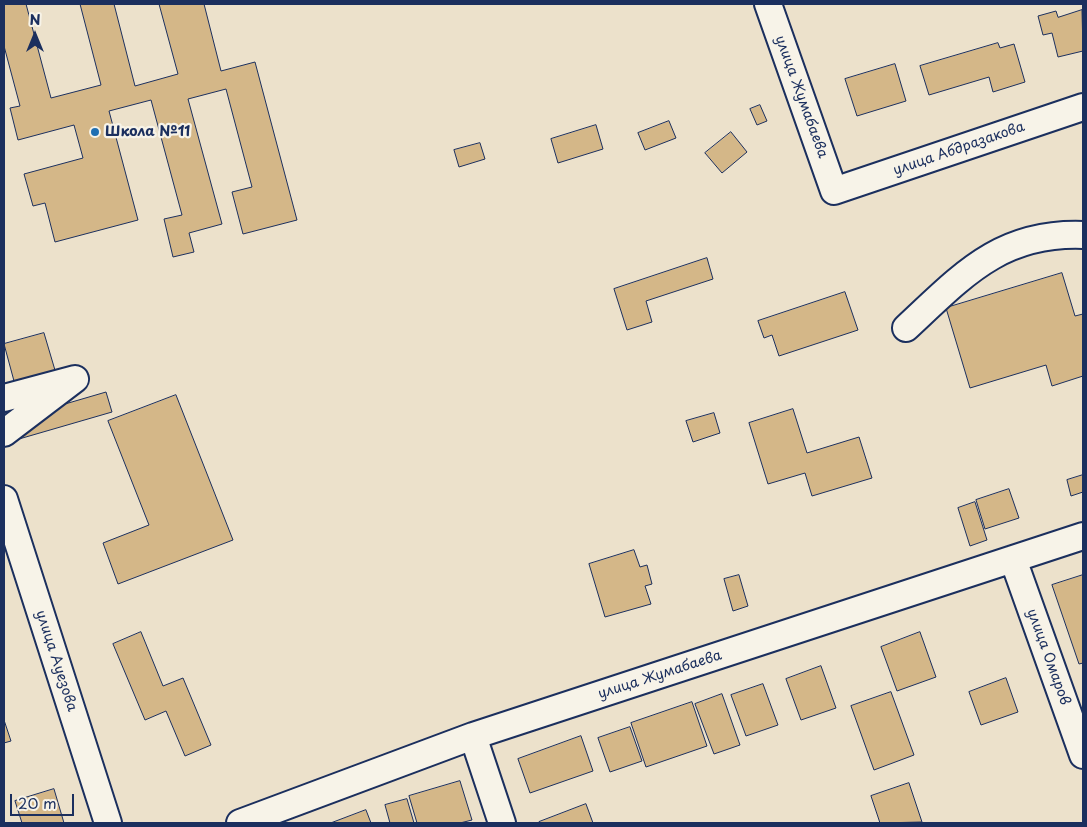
<!DOCTYPE html>
<meta charset="utf-8">
<style>
body{margin:0}
#map{position:relative;width:1087px;height:827px;overflow:hidden;background:#ece1cb;font-family:"Playpen Sans",sans-serif}
canvas{display:block}
.frame{position:absolute;inset:0;border:5px solid #1b2f5e;pointer-events:none}
.north{position:absolute;left:10px;top:10px;width:50px;height:50px;-webkit-text-stroke:4px #f7f3e8;paint-order:stroke;rotate:0deg;font-size:14px;font-weight:700;line-height:20px;text-align:center;color:#1b2f5e}
.north::after{content:'';display:block;margin:auto;width:18px;height:22px;background:#1b2f5e;clip-path:polygon(50% 0,100% 100%,50% 72%,0 100%)}
.scale{position:absolute;left:10px;top:794px;width:64px;height:22px;box-sizing:border-box;border:2px solid #1b2f5e;border-top:0;padding-left:6px;font-size:15px;line-height:18px;white-space:nowrap;color:#1b2f5e;-webkit-text-stroke:4px #f7f3e8;paint-order:stroke}
</style>
<div id="map">
<canvas width="1087" height="827"></canvas>
<div class="frame"></div>
<div class="north">N</div>
<div class="scale">20 m</div>
</div>
<script>
const c = document.querySelector('canvas').getContext('2d');
c.lineJoin = 'round';
function fill(path, color) { c.fillStyle = color; c.fill(path, 'evenodd'); }
function stroke(path, color, width, dash) { c.strokeStyle = color; c.lineWidth = width; c.lineCap = dash ? 'butt' : 'round'; c.setLineDash(dash || []); c.stroke(path); }
function label(font, color, halo, rows, align = 'center') {
  c.font = font + ' "Playpen Sans",sans-serif'; c.lineWidth = 4.5; c.setLineDash([]); c.textBaseline = 'middle'; c.strokeStyle = halo; c.fillStyle = color; for (const [text, x, y, turn = 0] of rows) {
    c.save(); c.translate(x, y); c.rotate((+turn || 0) * Math.PI / 180); c.textAlign = isNaN(turn) ? turn : align; if (halo) c.strokeText(text, 0, 0); c.fillText(text, 0, 0); c.restore();
  }
}
const building = new Path2D(`
 M 4,4 L 26,4 L 51,98 L 101,85 L 80,4 L 114,4 L 135,86 L 178,74 L 159,4 L 204,4 L 221,71 L 255,62 L 297,220 L 243,234 L 232,192 L 252,187 L 226,89 L 188,99 L 222,224 L 189,233 L 194,252 L 173,257 L 164,219 L 182,215 L 151,100 L 109,111 L 138,220 L 55,242 L 45,203 L 33,206 L 24,174 L 83,158 L 74,125 L 18,140 L 10,108 L 20,106 L 4,46 Z
 M 1082,10 L 1083,51 L 1058,57 L 1052,33 L 1043,35 L 1038,16 L 1056,11 L 1058,17 Z
 M 998,43 L 1000,48 L 1014,44 L 1025,82 L 993,92 L 989,77 L 929,95 L 920,66 Z
 M 895,64 L 906,101 L 857,116 L 845,79 Z
 M 760,105 L 767,121 L 757,125 L 750,109 Z
 M 669,121 L 676,138 L 645,150 L 638,133 Z
 M 596,125 L 603,149 L 558,163 L 551,139 Z
 M 731,132 L 747,152 L 722,173 L 705,153 Z
 M 480,143 L 485,159 L 459,167 L 454,150 Z
 M 707,258 L 713,279 L 646,301 L 652,322 L 627,330 L 614,289 Z
 M 1062,273 L 1075,316 L 1083,314 L 1083,376 L 1052,386 L 1046,365 L 970,388 L 946,308 Z
 M 845,292 L 858,330 L 779,356 L 772,335 L 764,338 L 758,321 Z
 M 44,333 L 65,404 L 106,392 L 112,412 L 19,439 L 14,420 L 24,418 L 4,344 Z
 M 176,395 L 233,540 L 118,584 L 103,543 L 149,525 L 108,421 Z
 M 793,409 L 807,453 L 859,437 L 872,478 L 812,496 L 805,473 L 768,484 L 749,423 Z
 M 714,413 L 720,433 L 693,442 L 686,421 Z
 M 1083,475 L 1083,492 L 1071,496 L 1067,480 Z
 M 1009,489 L 1019,518 L 985,529 L 976,500 Z
 M 975,502 L 987,540 L 970,546 L 958,508 Z
 M 634,550 L 640,567 L 647,565 L 652,584 L 645,586 L 651,604 L 605,617 L 589,564 Z
 M 739,575 L 748,606 L 733,611 L 724,579 Z
 M 1083,575 L 1083,663 L 1079,664 L 1052,585 Z
 M 141,632 L 163,686 L 183,678 L 211,745 L 185,756 L 166,711 L 145,720 L 113,644 Z
 M 920,632 L 936,677 L 897,691 L 881,647 Z
 M 821,666 L 836,708 L 801,720 L 786,679 Z
 M 1006,678 L 1018,712 L 981,725 L 969,692 Z
 M 763,684 L 778,725 L 746,736 L 731,695 Z
 M 891,692 L 914,755 L 874,770 L 851,706 Z
 M 722,694 L 740,745 L 714,754 L 695,704 Z
 M 692,702 L 707,746 L 646,767 L 631,723 Z
 M 4,720 L 11,741 L 4,743 Z
 M 630,727 L 642,761 L 610,772 L 598,738 Z
 M 581,736 L 593,771 L 530,793 L 518,759 Z
 M 460,781 L 472,820 L 460,823 L 417,823 L 409,796 Z
 M 909,783 L 922,822 L 880,823 L 871,796 Z
 M 54,789 L 64,823 L 22,823 L 15,801 Z
 M 407,799 L 414,823 L 390,823 L 385,805 Z
 M 586,804 L 593,823 L 539,823 L 539,822 Z
 M 366,810 L 371,823 L 331,823 Z`);
fill(building, '#d4b788');
stroke(building, '#1b2f5e', 1);
const minor = new Path2D(`
 M 768,4 L 834,191 L 1083,107
 M 906,328 C 962,276 1000,232 1083,235
 M 4,398 L 75,379 L 4,433
 M 4,499 L 108,823
 M 1013,559 L 1083,755
 M 473,736 L 502,823
 M 240,823 L 473,736 L 1083,536`);
stroke(minor, '#1b2f5e', 30);
stroke(minor, '#f7f3e8', 26);
for (const [x, y, r, color] of [
 [95,132,5,"#1f6fb2"]
]) { const dot = new Path2D(); dot.arc(x, y, r, 0, 2 * Math.PI); c.fillStyle = color; c.fill(dot); stroke(dot, '#f7f3e8', 2); }
label('14px', '#1b2f5e', '#f7f3e8', [
 ["улица Жумабаева",801,97,70],
 ["улица Абдразакова",959,149,-19],
 ["улица Омаров",1048,657,70],
 ["улица Ауезова",56,661,72],
 ["улица Жумабаева",660,675,-18]
]);
label('bold 14px', '#1b2f5e', '#f7f3e8', [
 ["Школа №11",105,132]
], 'left');
</script>
